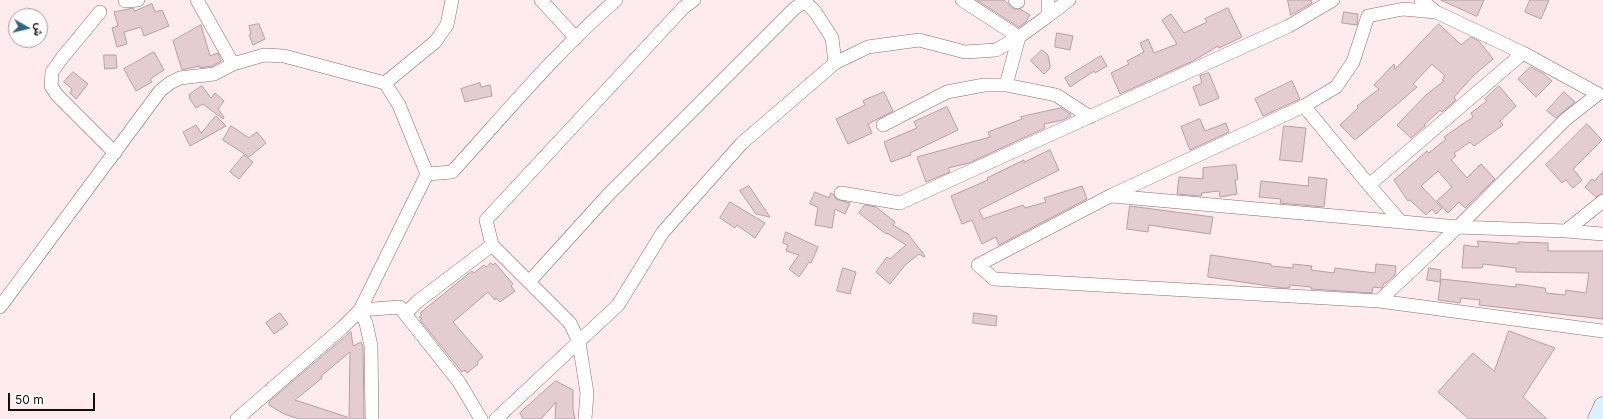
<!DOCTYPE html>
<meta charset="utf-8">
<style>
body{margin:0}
#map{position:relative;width:1603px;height:419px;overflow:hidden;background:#feebef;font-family:Inter,Vazirmatn,sans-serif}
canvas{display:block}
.north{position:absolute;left:8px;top:8px;width:40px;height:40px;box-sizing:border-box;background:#fff;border:1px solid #a19e9f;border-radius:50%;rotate:98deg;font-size:11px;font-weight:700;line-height:16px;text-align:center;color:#140d0f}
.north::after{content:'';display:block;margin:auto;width:14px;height:18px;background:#326582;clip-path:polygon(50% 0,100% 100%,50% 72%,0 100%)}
.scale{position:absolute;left:8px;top:393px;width:87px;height:18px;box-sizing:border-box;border:2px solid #140d0f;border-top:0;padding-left:5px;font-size:12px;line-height:14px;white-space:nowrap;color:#140d0f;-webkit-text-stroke:3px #fff;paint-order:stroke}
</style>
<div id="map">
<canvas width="1603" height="419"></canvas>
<div class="north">ش</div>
<div class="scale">50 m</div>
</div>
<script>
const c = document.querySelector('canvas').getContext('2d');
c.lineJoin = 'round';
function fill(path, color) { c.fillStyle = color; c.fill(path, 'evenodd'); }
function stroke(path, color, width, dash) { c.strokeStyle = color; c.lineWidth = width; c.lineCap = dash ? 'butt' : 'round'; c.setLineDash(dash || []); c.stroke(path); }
const building = new Path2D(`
 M 977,0 L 1004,0 L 1014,9 L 1020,9 L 1030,15 L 1026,22 L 1019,27 Z
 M 1288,0 L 1311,0 L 1312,3 L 1291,15 Z
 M 1441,0 L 1484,0 L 1477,16 Z
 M 1530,0 L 1549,0 L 1541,19 L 1525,12 Z
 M 152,4 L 155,12 L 162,10 L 169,26 L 144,36 L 141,27 L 124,32 L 127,44 L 117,47 L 112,28 L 118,26 L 114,12 L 133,8 L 134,11 Z
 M 1228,8 L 1242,37 L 1219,48 L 1218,46 L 1193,61 L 1120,94 L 1111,73 L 1129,64 L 1127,61 L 1144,52 L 1140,43 L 1148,39 L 1154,53 L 1177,44 L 1162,20 L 1171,14 L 1184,33 L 1207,22 L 1205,19 Z
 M 1344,12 L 1358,14 L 1357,25 L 1342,23 Z
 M 259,24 L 265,39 L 253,45 L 249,35 L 251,34 L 249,26 Z
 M 1439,24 L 1461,45 L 1471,37 L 1479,41 L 1493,59 L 1474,75 L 1454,97 L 1456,100 L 1442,112 L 1440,110 L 1424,125 L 1425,126 L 1411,138 L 1397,125 L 1426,95 L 1444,81 L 1442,80 L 1445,76 L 1432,64 L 1413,84 L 1417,87 L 1355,140 L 1340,125 L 1358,108 L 1357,106 L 1379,89 L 1374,85 L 1394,64 L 1395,69 Z
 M 201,25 L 210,56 L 218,53 L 221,61 L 212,66 L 200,68 L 200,66 L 182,70 L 173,41 Z
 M 1057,33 L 1073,36 L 1070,50 L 1055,47 Z
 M 1042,50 L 1048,55 L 1050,65 L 1050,68 L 1044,74 L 1031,61 Z
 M 154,52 L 164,70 L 150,79 L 152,82 L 136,91 L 124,69 Z
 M 104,55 L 116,55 L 117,68 L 105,69 Z
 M 1101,56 L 1107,66 L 1095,73 L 1094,71 L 1070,87 L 1065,78 Z
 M 1531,67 L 1544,74 L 1552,81 L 1536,97 L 1518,79 Z
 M 73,72 L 88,84 L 76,99 L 70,93 L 72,89 L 64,82 Z
 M 1209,73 L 1219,98 L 1200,106 L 1193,87 L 1202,83 L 1200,76 Z
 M 1292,81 L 1300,99 L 1263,116 L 1255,99 Z
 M 480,83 L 481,87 L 490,85 L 492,96 L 465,102 L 461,89 Z
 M 202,86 L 211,98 L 215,93 L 224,101 L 218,109 L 224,117 L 223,119 L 203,104 L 196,108 L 190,99 L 189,95 Z
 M 1499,86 L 1516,106 L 1500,121 L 1503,125 L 1474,146 L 1470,142 L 1454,153 L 1456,156 L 1451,160 L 1467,178 L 1481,164 L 1495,179 L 1465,208 L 1459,202 L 1448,213 L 1437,201 L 1452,187 L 1438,171 L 1421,186 L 1442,208 L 1436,214 L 1432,209 L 1426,215 L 1410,200 L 1408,201 L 1394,180 L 1427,151 L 1429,153 L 1446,139 L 1444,137 L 1473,117 L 1471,113 L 1487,101 L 1485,99 Z
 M 884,92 L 893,111 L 868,124 L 872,133 L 848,144 L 836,119 L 865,105 L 863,101 Z
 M 1564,92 L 1575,102 L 1556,118 L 1547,111 Z
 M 947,107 L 958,130 L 910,153 L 911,155 L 891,162 L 884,142 L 917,128 L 914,122 Z
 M 1061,108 L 1070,114 L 1071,116 L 1063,120 L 1044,124 L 1045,128 L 969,163 L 948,168 L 950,172 L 926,182 L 917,157 L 990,137 L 988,132 L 1022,119 L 1021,117 Z
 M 216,116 L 226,126 L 190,146 L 183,132 L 196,125 L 201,133 Z
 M 1200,119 L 1205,131 L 1226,123 L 1229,132 L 1190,150 L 1181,127 Z
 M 1587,124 L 1602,140 L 1573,169 L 1582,180 L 1573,188 L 1566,180 L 1562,183 L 1546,165 Z
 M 231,126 L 249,138 L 257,132 L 266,143 L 249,157 L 223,140 Z
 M 1284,126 L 1306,128 L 1302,162 L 1280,160 Z
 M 1050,150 L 1059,170 L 979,210 L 983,219 L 1023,205 L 1025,208 L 1046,202 L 1044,198 L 1082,186 L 1087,199 L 999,245 L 996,237 L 982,244 L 972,220 L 962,224 L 951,196 L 988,180 L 987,178 L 1024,160 L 1024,162 Z
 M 244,155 L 253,162 L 239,179 L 230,172 Z
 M 1236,165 L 1238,179 L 1235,180 L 1237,194 L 1220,197 L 1219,191 L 1202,193 L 1201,196 L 1177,194 L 1179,177 L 1203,179 L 1203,168 Z
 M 1603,172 L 1603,193 L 1596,197 L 1585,187 L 1592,179 L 1594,181 Z
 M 1309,177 L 1327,179 L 1324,207 L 1280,203 L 1281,199 L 1259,197 L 1261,181 L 1308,186 Z
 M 749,186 L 770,217 L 756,214 L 740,191 Z
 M 815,192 L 829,198 L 831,193 L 833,194 L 836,199 L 850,203 L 845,214 L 835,209 L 832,228 L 815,225 L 818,207 L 810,204 Z
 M 730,202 L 765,223 L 755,238 L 737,225 L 735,228 L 720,218 Z
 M 865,205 L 876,207 L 895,222 L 893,225 L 908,234 L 925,256 L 924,257 L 919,254 L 905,265 L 890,284 L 876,272 L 887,257 L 890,259 L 906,245 L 887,233 L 886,234 L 859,213 Z
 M 1130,206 L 1213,217 L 1210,234 L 1149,225 L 1148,232 L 1127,229 Z
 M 786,232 L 818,247 L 811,263 L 809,262 L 799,277 L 789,269 L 799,255 L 786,251 L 788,245 L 783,243 Z
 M 1478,241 L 1518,244 L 1518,242 L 1548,243 L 1548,251 L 1603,251 L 1603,319 L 1479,305 L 1480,300 L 1461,298 L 1460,303 L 1438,300 L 1441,279 L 1516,287 L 1516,284 L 1545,288 L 1546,293 L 1565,295 L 1566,290 L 1586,293 L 1589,273 L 1516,272 L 1516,268 L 1483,264 L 1482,268 L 1462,268 L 1464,245 L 1478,247 Z
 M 1211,255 L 1271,264 L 1271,266 L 1293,268 L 1293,264 L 1312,266 L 1311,270 L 1334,273 L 1335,268 L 1375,273 L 1376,264 L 1396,266 L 1395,275 L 1386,283 L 1384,283 L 1382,288 L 1373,287 L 1372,293 L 1311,289 L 1311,287 L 1290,285 L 1289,288 L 1283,288 L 1208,277 Z
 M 491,263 L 493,265 L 495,263 L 513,284 L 511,286 L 515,291 L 500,302 L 496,298 L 495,300 L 488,292 L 453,322 L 483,357 L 477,362 L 478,364 L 467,373 L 465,370 L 462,372 L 420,320 L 422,319 L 419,317 L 422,315 L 420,313 L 472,271 L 474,273 L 484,265 L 486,267 Z
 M 843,268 L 856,272 L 850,294 L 837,291 Z
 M 1429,268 L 1441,270 L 1440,282 L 1427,280 Z
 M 280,313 L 288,324 L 274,334 L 266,323 Z
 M 974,313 L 997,316 L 996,326 L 973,323 Z
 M 1509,331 L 1555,348 L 1523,397 L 1547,419 L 1469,419 L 1438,392 L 1473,353 L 1494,371 Z
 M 351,332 L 353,346 L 361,342 L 363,347 L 364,419 L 349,419 L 350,352 L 321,376 L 322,378 L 295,400 L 347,417 L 347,419 L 299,419 L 284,414 L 269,405 L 269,402 Z
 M 556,381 L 573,390 L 573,409 L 575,419 L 555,419 L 556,402 L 541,419 L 523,419 L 520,413 Z`);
fill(building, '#e3ccd2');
stroke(building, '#b59fa5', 1);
const street = new Path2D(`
 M 197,0 L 233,64
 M 541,0 L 576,38
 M 962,0 L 1019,37
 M 1015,0 L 1018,2
 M 1421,0 L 1436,12 L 1523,53
 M 125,1 L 138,0
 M 100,12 L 62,58 L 52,72 L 51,86 L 57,95 L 115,153
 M 1436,12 L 1403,9 L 1368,16 L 1353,62 L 1336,87 L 1304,106 L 1112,195 L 978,265 L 994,279 L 1379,301 L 1603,331
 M 1048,16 L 1069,0
 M 1019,37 L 1006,85 L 1056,95 L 1090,117
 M 835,63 L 868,47 L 919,40 L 965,52 L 996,50 L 1019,37 L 1048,16 L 1048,0
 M 385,83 L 435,42 L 447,25 L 452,0
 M 1304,106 L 1369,185 L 1401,222
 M 883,125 L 947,92 L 984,85 L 1006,85
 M 1369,185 L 1523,53 L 1598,94 L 1566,119 L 1458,227 L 1379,301
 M 841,193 L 900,203 L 1289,26 L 1333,0
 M 1112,196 L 1458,227 L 1566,231 L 1603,234
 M 1566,231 L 1603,201
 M 0,307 L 160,91 L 170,83 L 180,78 L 214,74 L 233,64 L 264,55 L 284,56 L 385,83 L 399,105 L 427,174
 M 405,314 L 459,382 L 481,419
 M 237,419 L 342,328 L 360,310 L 427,174 L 452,172 C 505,114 556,52 616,0
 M 372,419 L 371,346 L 366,323 L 360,310 L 400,307 L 405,314 L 417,302 L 492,245
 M 496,419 L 618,305 L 663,232 L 742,143 L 835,63 L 832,38 L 816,13 L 805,1 L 795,8 L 607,196 L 529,282
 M 585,419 L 587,393 L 579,342 L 570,323 L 492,245 L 486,220 L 684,7 L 694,0`);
const secondary = new Path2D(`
 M 1597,419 L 1603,406`);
stroke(street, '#836e73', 14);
stroke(secondary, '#836e73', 19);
stroke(street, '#fff', 13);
stroke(secondary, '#dbf0fd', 18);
</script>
